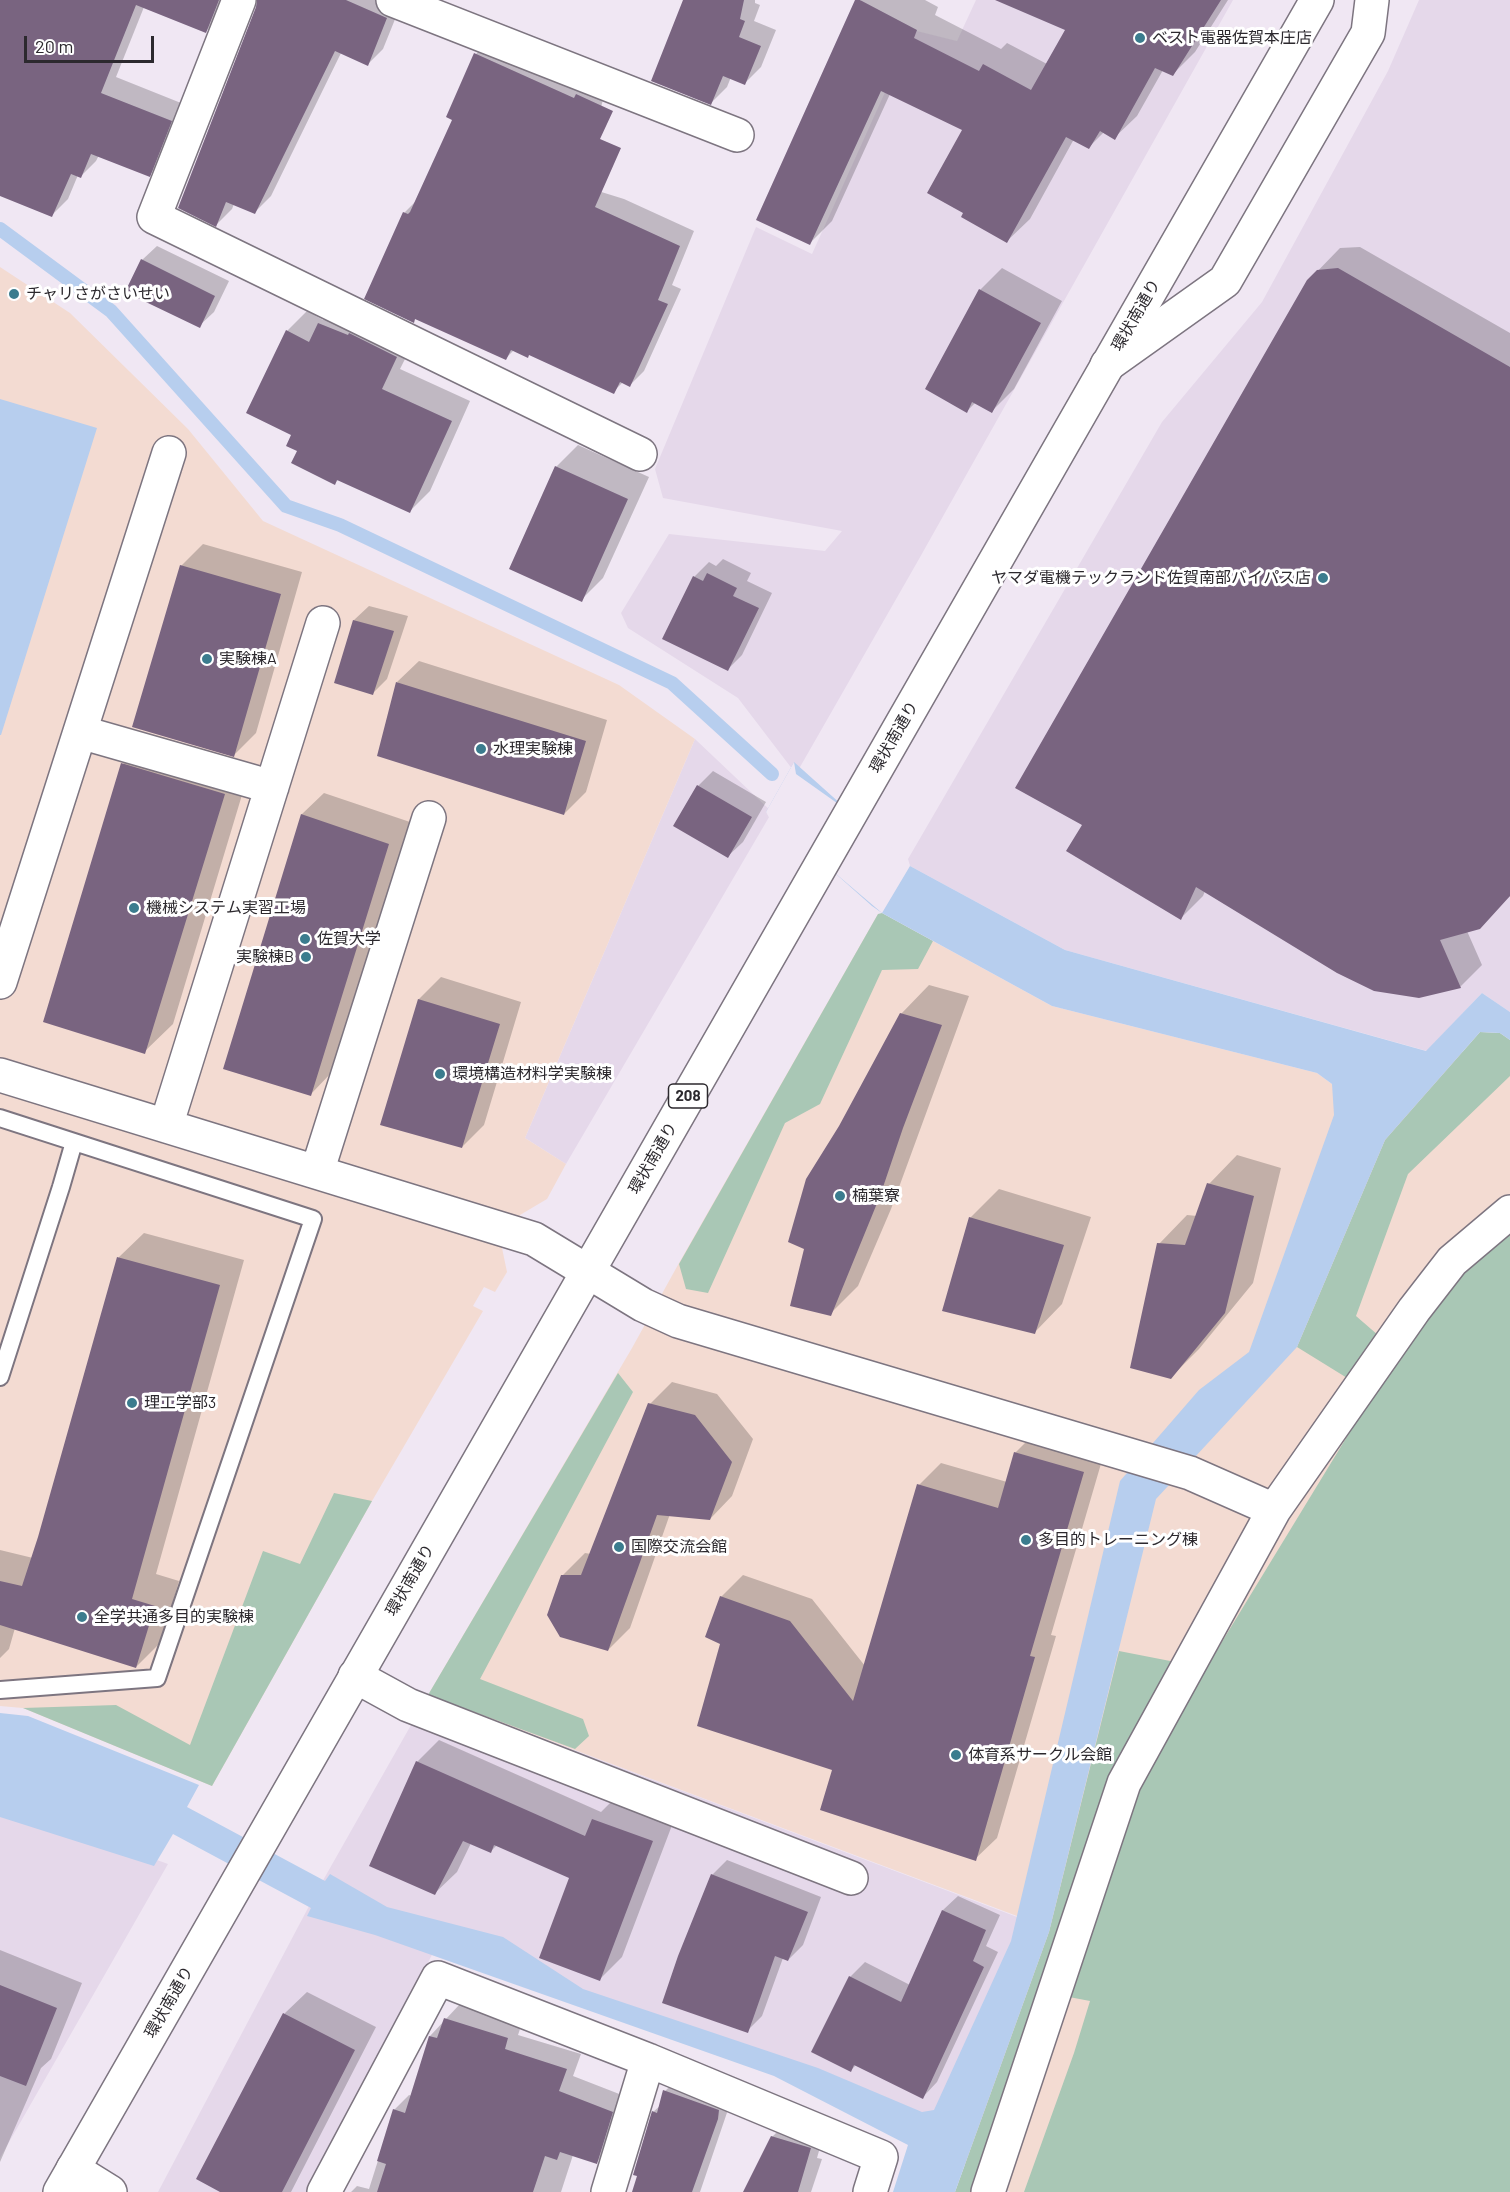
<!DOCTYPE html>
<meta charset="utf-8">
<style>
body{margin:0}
#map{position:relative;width:1510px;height:2192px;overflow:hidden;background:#f0e7f3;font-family:Barlow,sans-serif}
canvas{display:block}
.scale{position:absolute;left:24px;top:36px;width:130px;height:27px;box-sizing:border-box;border:3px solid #2c292e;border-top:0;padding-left:8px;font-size:18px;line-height:21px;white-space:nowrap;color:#2c292e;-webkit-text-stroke:4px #fff;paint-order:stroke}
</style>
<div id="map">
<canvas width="1510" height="2192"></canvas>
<div class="scale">20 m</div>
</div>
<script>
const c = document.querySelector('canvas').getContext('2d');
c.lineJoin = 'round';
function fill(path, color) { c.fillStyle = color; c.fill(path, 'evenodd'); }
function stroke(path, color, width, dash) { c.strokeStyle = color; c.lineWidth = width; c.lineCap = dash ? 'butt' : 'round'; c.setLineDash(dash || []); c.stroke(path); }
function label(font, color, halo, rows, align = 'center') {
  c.font = font + ' Barlow,"Noto Sans JP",sans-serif'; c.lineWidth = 6; c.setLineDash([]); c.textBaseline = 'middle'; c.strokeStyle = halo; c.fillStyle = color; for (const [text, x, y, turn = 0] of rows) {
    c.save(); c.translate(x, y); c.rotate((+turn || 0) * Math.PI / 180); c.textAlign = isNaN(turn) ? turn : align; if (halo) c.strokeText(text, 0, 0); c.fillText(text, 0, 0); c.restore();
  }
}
fill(new Path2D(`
 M 976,0 L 1233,0 L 919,559 L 796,774 L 738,698 L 628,628 L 621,613 L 669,534 L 825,551 L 842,531 L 663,498 L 655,469 L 756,227 L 812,254 L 913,30 L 957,41 Z
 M 1419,0 L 1510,0 L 1510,1012 L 1482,993 L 1427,1051 L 1065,950 L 910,866 L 908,859 L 1162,422 L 1262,302 L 1388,71 Z
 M 695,739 L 772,812 L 566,1164 L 525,1138 Z
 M 428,1695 L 1041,1926 L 958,2160 L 783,2070 L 439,1941 L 311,2192 L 158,2192 L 317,1891 Z
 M 0,1803 L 168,1864 L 0,2158 Z`), '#e5d8ea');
fill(new Path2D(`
 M 0,267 L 70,313 L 188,429 L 263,521 L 619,685 L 695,739 L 525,1138 L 566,1164 L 547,1199 L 520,1215 L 502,1248 L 507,1272 L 495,1292 L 484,1287 L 473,1306 L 483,1311 L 372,1501 L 212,1786 L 23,1708 L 0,1706 Z
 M 878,914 L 933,941 L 1052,1006 L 1317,1073 L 1332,1084 L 1510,1040 L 1510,2192 L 1010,2192 L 958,2160 L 1041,1925 L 428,1695 L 632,1348 L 679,1263 Z`), '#f3dbd2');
fill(new Path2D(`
 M 882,913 L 933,941 L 918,969 L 882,970 L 820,1104 L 785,1123 L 708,1293 L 686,1289 L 679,1264 L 878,914 Z
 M 1480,1032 L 1500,1033 L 1510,1040 L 1510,1076 L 1408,1174 L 1356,1316 L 1401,1355 L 1465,1270 L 1510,1233 L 1510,2192 L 1024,2192 L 1074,2053 L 1090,2001 L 1048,1993 L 977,2192 L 955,2192 L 1049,1932 L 1119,1651 L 1206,1668 L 1373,1394 L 1297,1347 L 1385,1140 Z
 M 618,1373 L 633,1392 L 480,1679 L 583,1719 L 589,1736 L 575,1749 L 428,1695 Z
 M 334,1493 L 372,1501 L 212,1786 L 23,1708 L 116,1705 L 190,1745 L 263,1551 L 300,1564 Z`), '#a9c7b5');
fill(new Path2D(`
 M 0,399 L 97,428 L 1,735 L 0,735 Z
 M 794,762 L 910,866 L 1065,950 L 1426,1051 L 1482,993 L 1510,1012 L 1510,1040 L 1500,1033 L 1480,1032 L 1385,1140 L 1297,1347 L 1156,1499 L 1049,1932 L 955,2192 L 893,2192 L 908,2145 L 774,2076 L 375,1935 L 307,1916 L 311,1908 L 173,1834 L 154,1866 L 0,1817 L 0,1713 L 28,1716 L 199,1785 L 187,1807 L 325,1881 L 330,1874 L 387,1907 L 503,1937 L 583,1989 L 818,2068 L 922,2112 L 934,2110 L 1011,1941 L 1120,1481 L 1199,1390 L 1249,1352 L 1334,1115 L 1332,1084 L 1317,1073 L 1052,1006 L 882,913 L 872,906 L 766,812 Z`), '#b7ceee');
fill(new Path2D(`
 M 794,762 L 796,774 L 851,813 L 908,861 L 910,866 L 882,913 L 822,862 L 796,843 L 771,821 L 766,812 Z`), '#f0e7f3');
fill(new Path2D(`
 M 0,0 L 227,0 L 221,16 L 205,32 L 144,7 L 116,77 L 186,105 L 165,160 L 149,175 L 99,155 L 96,161 L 81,176 L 78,175 L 68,199 L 52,215 L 0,133 Z
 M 259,0 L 397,0 L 402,2 L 383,49 L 368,64 L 341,53 L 271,196 L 255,212 L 234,204 L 232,209 L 216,225 Z
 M 685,0 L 755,0 L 755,3 L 760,5 L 754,21 L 776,30 L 761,67 L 745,83 L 731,77 L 727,87 L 711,103 Z
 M 861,0 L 925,0 L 938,7 L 935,15 L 1001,49 L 1007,43 L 1047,64 L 1067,29 L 998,0 L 1228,0 L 1195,52 L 1173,74 L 1163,70 L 1137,116 L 1114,138 L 1104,132 L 1089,147 L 1074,139 L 1030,219 L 1007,241 L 965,213 L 964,130 L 890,94 L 832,221 L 810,243 Z
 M 490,40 L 605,91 L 582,186 L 624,199 L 694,231 L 672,285 L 681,289 L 644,371 L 630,385 L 623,382 L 613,392 L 530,354 L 514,350 L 505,359 L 416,318 L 413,321 L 404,213 L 417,200 L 454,119 L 476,54 Z
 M 157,246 L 229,281 L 214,312 L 199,326 L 142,260 Z
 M 1360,247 L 1510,333 L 1510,896 L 1467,931 L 1482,965 L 1460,987 L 1205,891 L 1203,896 L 1181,918 L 1084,824 L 1308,281 L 1340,248 Z
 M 1002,268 L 1062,301 L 1014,389 L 992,411 L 976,402 L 967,411 L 980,290 Z
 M 339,304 L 416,337 L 400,369 L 470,401 L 430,491 L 410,511 L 339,479 L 335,483 L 299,451 L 293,434 L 287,331 L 307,311 L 323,320 Z
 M 578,445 L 649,477 L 603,578 L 581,600 L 556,467 Z
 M 203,544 L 302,572 L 256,733 L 234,755 L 181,566 Z
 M 723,559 L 751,573 L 747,581 L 772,593 L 742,655 L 727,670 L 694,577 L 709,562 L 716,566 Z
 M 369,606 L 408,616 L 387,679 L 373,693 L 354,620 Z
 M 419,661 L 607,720 L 586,792 L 564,814 L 397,682 Z
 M 151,736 L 251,765 L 173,1024 L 144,1052 L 123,764 Z
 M 713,771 L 766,802 L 743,842 L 728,856 L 675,825 L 698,786 Z
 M 324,793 L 410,822 L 332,1072 L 311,1094 L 302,814 Z
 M 441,977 L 521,1002 L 484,1125 L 462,1147 L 382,1124 L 419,999 Z
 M 929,985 L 969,996 L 891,1209 L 858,1286 L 830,1314 L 806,1248 L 840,1127 L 901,1014 Z
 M 1237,1155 L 1281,1168 L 1253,1283 L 1199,1349 L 1171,1377 L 1159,1244 L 1187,1215 L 1197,1216 L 1209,1184 Z
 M 999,1189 L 1091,1217 L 1062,1304 L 1034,1333 L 970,1218 Z
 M 144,1233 L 244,1260 L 156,1574 L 179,1581 L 161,1642 L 136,1667 L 15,1628 L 9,1649 L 0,1658 L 0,1550 L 33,1558 L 119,1257 Z
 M 672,1382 L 717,1394 L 753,1439 L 732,1496 L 710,1519 L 670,1514 L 630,1628 L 608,1650 L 563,1575 L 585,1553 L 591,1554 L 650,1404 Z
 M 1037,1431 L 1105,1450 L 1051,1635 L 1056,1636 L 997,1838 L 975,1859 L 834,1769 L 721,1643 L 721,1597 L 743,1575 L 812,1599 L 865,1666 L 919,1485 L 941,1463 L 1007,1482 L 1015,1453 Z
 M 439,1740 L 601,1812 L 615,1798 L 674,1820 L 622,1957 L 600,1979 L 571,1877 L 497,1845 L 491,1851 L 471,1843 L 457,1872 L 435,1893 L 417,1762 Z
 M 727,1860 L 821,1897 L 803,1945 L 788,1960 L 783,1958 L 762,2016 L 747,2031 L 712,1875 Z
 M 958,1896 L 1000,1915 L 986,1946 L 998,1952 L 937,2082 L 923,2097 L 856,2065 L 851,2070 L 850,1977 L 865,1962 L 910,1985 L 943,1910 Z
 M 0,1950 L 82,1983 L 51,2059 L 41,2068 L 0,2162 Z
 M 307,1992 L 376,2027 L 291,2192 L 223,2192 L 198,2179 L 285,2013 Z
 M 460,2004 L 522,2023 L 518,2035 L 581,2054 L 573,2076 L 627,2097 L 611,2147 L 597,2162 L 573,2155 L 561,2192 L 351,2192 L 357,2186 L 369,2189 L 394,2110 L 409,2095 L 412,2096 L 430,2036 Z
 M 680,2077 L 733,2095 L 700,2192 L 634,2192 L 653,2112 L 661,2105 L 665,2091 Z
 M 787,2122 L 824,2133 L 817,2158 L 822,2159 L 811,2192 L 745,2192 L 772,2137 Z`), '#0003');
stroke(new Path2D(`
 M 0,229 L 111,311 L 286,506 L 340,525 L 672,683 L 772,774`), '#b7ceee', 14);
fill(new Path2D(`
 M 0,0 L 219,0 L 206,33 L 136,5 L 101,93 L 172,121 L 150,177 L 91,154 L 81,178 L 71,174 L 52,217 L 0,196 Z
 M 257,0 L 346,0 L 387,18 L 368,66 L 335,51 L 255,214 L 226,202 L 216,227 L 178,208 L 256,7 Z
 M 683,0 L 744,0 L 740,19 L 745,21 L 739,37 L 761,46 L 745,85 L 723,76 L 711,105 L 651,81 Z
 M 855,0 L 860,0 L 917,30 L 914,38 L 979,71 L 983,64 L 1031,90 L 1065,30 L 995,0 L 1221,0 L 1173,76 L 1155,68 L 1115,140 L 1100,131 L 1089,149 L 1066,137 L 1007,243 L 961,217 L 963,213 L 927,193 L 962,130 L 881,91 L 810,245 L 756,220 Z
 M 474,53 L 574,98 L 576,94 L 613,111 L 600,139 L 621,148 L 595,207 L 680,246 L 658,300 L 668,304 L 630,387 L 620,382 L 614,394 L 529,355 L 528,358 L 511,350 L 506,360 L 415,319 L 414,323 L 364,299 L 403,212 L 408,214 L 410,212 L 452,120 L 446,117 Z
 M 141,259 L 215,296 L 200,328 L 125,292 Z
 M 1338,268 L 1510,367 L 1510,896 L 1480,929 L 1440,940 L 1461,988 L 1419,998 L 1374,991 L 1337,973 L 1196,887 L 1181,920 L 1066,851 L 1082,825 L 1015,788 L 1307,280 L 1317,270 Z
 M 979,289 L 1041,323 L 992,413 L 972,402 L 967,413 L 925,389 Z
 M 318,323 L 348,335 L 349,333 L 397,357 L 382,389 L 452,421 L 410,513 L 337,480 L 335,485 L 291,463 L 297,451 L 286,446 L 291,435 L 246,413 L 286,330 L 309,342 Z
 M 555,466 L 628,499 L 582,602 L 509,569 Z
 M 180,565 L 281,594 L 234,757 L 132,727 Z
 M 707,573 L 737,588 L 733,596 L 759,608 L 728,671 L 662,639 L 693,576 L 703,581 Z
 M 353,620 L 394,631 L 373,695 L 334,683 Z
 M 396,682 L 586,741 L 564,815 L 377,756 Z
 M 121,763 L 225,794 L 145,1054 L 43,1022 Z
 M 697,785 L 752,817 L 728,858 L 673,826 Z
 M 301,814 L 389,844 L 311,1096 L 223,1069 Z
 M 418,999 L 500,1024 L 462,1148 L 380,1125 Z
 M 900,1013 L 942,1025 L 903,1128 L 880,1196 L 831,1316 L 790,1306 L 804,1249 L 788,1242 L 806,1179 L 839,1126 Z
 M 1207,1183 L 1254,1196 L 1225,1313 L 1171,1379 L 1130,1368 L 1157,1243 L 1185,1245 Z
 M 969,1217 L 1064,1245 L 1035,1334 L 942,1311 Z
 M 117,1257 L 220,1285 L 132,1599 L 155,1606 L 136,1668 L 0,1625 L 0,1581 L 22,1586 L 38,1537 Z
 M 648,1403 L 695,1415 L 732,1462 L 710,1520 L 657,1515 L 608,1651 L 560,1637 L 547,1615 L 561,1575 L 581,1575 Z
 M 1014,1452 L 1084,1472 L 1030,1656 L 1035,1657 L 976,1861 L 820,1810 L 832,1770 L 697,1726 L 720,1644 L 705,1637 L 720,1596 L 790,1621 L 853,1701 L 917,1484 L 998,1508 Z
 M 416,1761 L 585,1836 L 592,1819 L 653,1841 L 600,1981 L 539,1958 L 569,1878 L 494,1845 L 491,1853 L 463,1841 L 435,1895 L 369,1866 Z
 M 711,1874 L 808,1912 L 788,1961 L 775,1956 L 748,2033 L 662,2003 L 678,1956 Z
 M 942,1910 L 986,1930 L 973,1961 L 984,1967 L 923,2099 L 854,2065 L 851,2072 L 811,2052 L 849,1976 L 901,2002 Z
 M 0,1985 L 57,2008 L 26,2086 L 0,2076 Z
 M 283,2013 L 355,2050 L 282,2192 L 220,2192 L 196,2179 Z
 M 444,2018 L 508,2038 L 505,2049 L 567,2069 L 559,2091 L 613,2112 L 597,2164 L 560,2152 L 557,2160 L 545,2156 L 533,2192 L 377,2192 L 386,2164 L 377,2161 L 393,2109 L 405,2113 L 429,2036 L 437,2038 Z
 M 663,2090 L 719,2110 L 718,2119 L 692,2192 L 632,2192 L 637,2176 L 633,2175 L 652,2111 L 657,2113 Z
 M 771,2136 L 811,2148 L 798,2192 L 743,2192 Z`), '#796480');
const lane = new Path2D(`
 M 0,1118 L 313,1219 L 157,1678 L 0,1690
 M 0,1377 L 61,1187 L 74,1142`);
const street = new Path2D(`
 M 239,0 L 154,217 L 640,454
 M 393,0 L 737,135
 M 1107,365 L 1225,281 L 1368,33 L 1372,0
 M 80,732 L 272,787
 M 0,982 L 169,453
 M 0,1075 L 534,1239 L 643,1305 L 678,1321 L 1190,1473 L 1274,1510 L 1414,1310 L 1452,1261 L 1510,1212
 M 166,1126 L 323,623
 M 317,1172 L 429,818
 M 355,1676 L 408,1705 L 851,1878
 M 73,2169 L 110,2192
 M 324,2192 L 438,1978 L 648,2060 L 881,2157 L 870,2192
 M 608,2192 L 648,2060
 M 988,2192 L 1124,1783 L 1274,1510`);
const highway = new Path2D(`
 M 60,2192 L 1317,0`);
stroke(lane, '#7d7580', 20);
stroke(street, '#7d7580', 36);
stroke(highway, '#7d7580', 36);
stroke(lane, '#fff', 16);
stroke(street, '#fff', 33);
stroke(highway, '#fff', 33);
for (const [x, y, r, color] of [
 [1140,38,6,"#3b7c8e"],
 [14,294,6,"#3b7c8e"],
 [1323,578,6,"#3b7c8e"],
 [207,659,6,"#3b7c8e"],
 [481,749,6,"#3b7c8e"],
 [134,908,6,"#3b7c8e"],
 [305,939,6,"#3b7c8e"],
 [306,957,6,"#3b7c8e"],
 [440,1074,6,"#3b7c8e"],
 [840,1196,6,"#3b7c8e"],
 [132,1403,6,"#3b7c8e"],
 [1026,1540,6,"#3b7c8e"],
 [619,1547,6,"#3b7c8e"],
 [82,1617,6,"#3b7c8e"],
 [956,1755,6,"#3b7c8e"]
]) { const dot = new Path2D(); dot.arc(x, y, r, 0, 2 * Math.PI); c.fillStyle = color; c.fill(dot); stroke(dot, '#fff', 2); }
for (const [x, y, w] of [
 [688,1096,39]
]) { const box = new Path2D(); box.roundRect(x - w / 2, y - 12, w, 24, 4.5); c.fillStyle = '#fff'; c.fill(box); stroke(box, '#2c292e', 1.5); }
label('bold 15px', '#2c292e', null, [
 ["208",688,1096]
]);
label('16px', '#2c292e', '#fff', [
 ["ベスト電器佐賀本庄店",1152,38],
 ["チャリさがさいせい",26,294],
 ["ヤマダ電機テックランド佐賀南部バイパス店",1311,578,"right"],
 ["実験棟A",219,659],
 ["水理実験棟",493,749],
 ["機械システム実習工場",146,908],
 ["佐賀大学",317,939],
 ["実験棟B",294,957,"right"],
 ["環境構造材料学実験棟",452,1074],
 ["楠葉寮",852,1196],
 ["理工学部3",144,1403],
 ["多目的トレーニング棟",1038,1540],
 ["国際交流会館",631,1547],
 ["全学共通多目的実験棟",94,1617],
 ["体育系サークル会館",968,1755]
], 'left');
label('16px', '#2c292e', '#fff', [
 ["環状南通り",1136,315,-60],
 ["環状南通り",894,737,-60],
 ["環状南通り",653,1158,-60],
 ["環状南通り",410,1580,-60],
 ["環状南通り",169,2002,-60]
]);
</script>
